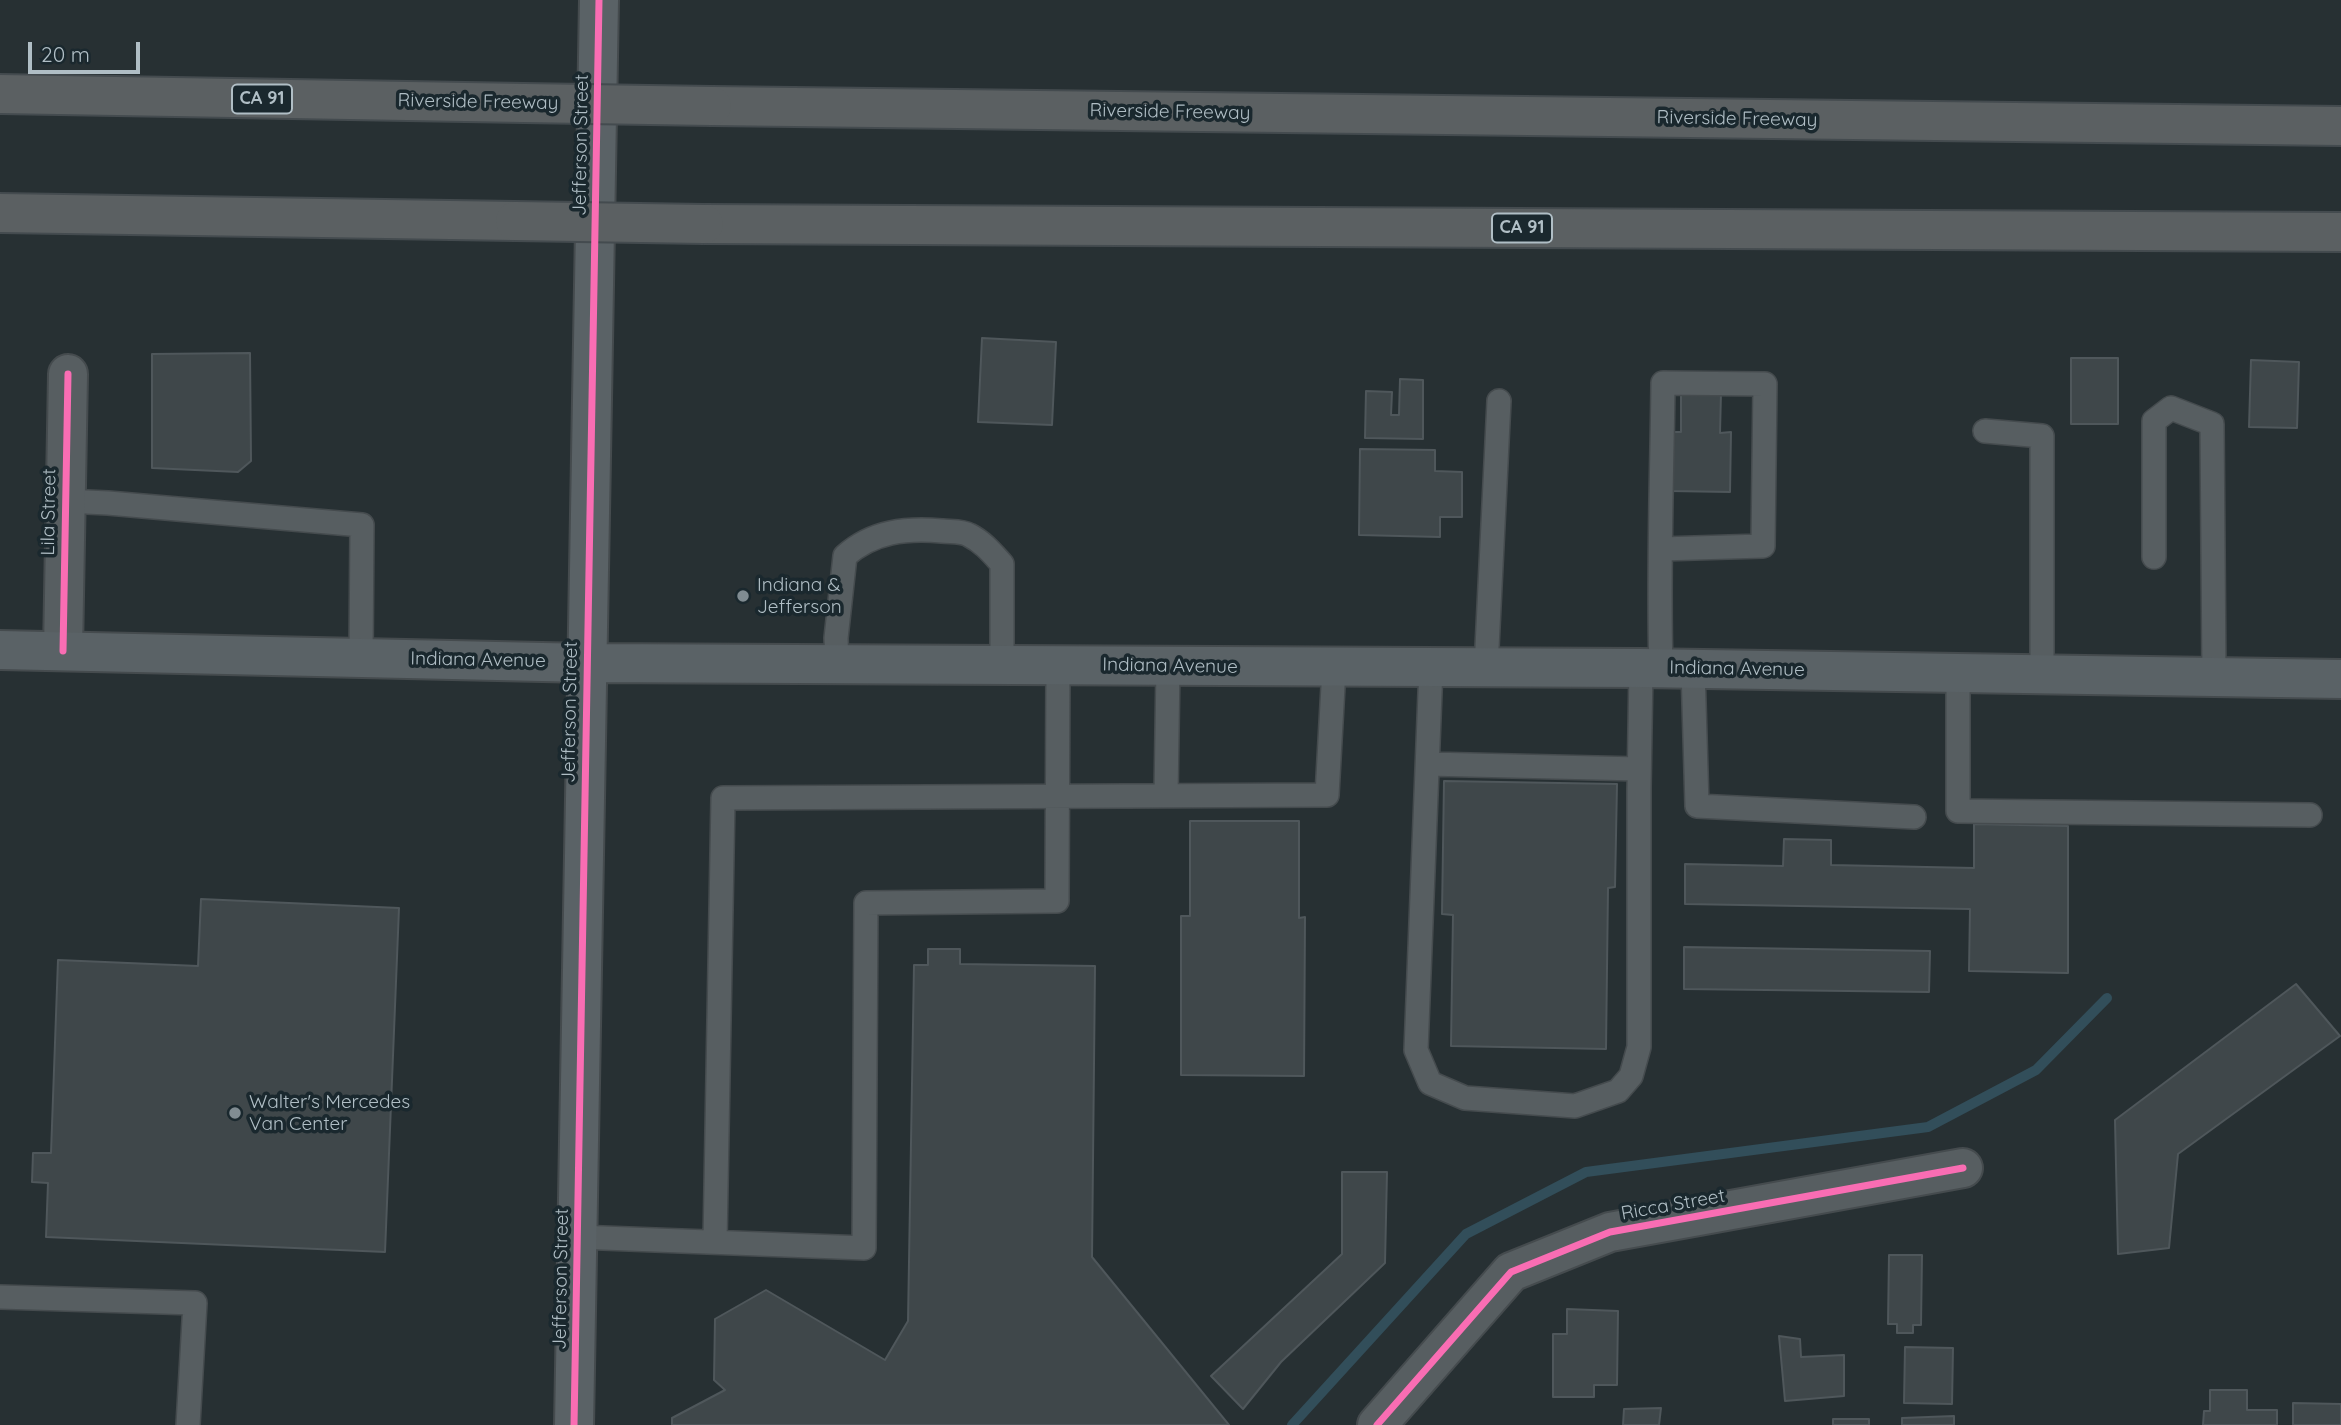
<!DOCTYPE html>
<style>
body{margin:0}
#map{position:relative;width:2341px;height:1425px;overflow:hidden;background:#273033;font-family:Quicksand,sans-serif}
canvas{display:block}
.scale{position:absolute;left:28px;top:42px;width:112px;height:32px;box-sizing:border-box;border:4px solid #b0bec5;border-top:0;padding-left:9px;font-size:21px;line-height:24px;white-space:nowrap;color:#b0bec5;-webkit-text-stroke:5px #1a282e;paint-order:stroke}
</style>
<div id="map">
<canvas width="2341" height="1425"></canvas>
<div class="scale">20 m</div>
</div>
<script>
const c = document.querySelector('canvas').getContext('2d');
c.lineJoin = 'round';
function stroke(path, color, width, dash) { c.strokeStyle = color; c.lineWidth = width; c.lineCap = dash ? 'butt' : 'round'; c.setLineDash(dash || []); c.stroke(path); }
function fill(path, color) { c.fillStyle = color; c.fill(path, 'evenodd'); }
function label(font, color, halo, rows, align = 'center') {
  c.font = font + ' Quicksand,sans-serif'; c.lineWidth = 7; c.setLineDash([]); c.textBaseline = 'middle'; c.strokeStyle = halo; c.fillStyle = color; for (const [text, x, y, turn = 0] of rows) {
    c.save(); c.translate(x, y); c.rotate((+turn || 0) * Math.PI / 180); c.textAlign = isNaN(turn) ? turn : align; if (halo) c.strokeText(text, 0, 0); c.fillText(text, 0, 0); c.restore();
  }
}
stroke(new Path2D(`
 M 1292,1425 L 1466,1234 L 1586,1172 L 1928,1127 L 2036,1070 L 2107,998`), '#324e5a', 10);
const building = new Path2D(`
 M 982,338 L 1056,342 L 1052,425 L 978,422 Z
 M 250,353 L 251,461 L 238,472 L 152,468 L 152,354 Z
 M 2071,358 L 2118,358 L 2118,424 L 2071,424 Z
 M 2251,360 L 2299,362 L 2297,428 L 2249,427 Z
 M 1400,379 L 1423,380 L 1423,439 L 1365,438 L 1366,391 L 1392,392 L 1391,415 L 1399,415 Z
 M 1681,392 L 1721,392 L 1720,433 L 1731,432 L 1730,492 L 1670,491 L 1671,432 L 1681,432 Z
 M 1360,449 L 1435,450 L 1435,471 L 1462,472 L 1462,517 L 1440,517 L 1440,537 L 1359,535 Z
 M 1444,781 L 1617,784 L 1615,887 L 1608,888 L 1606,1049 L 1451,1046 L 1453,915 L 1442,914 Z
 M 1190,821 L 1299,821 L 1299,918 L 1305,917 L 1304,1076 L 1181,1075 L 1181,916 L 1190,916 Z
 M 1974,824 L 2068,826 L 2068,973 L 1969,971 L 1970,909 L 1685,904 L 1685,864 L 1783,866 L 1784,839 L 1831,840 L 1831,865 L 1974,868 Z
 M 201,899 L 399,908 L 385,1252 L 46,1237 L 48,1183 L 32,1182 L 33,1153 L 51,1153 L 58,960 L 198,966 Z
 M 1684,947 L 1930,951 L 1929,992 L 1684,989 Z
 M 928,949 L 960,949 L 960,964 L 1095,966 L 1092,1257 L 1229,1425 L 672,1425 L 672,1418 L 725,1390 L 714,1380 L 715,1319 L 766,1290 L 885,1360 L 908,1321 L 914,965 L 928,965 Z
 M 2296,984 L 2340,1036 L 2178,1154 L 2169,1248 L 2118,1254 L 2115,1120 Z
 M 1342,1172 L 1387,1172 L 1385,1263 L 1281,1362 L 1243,1409 L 1211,1376 L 1342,1254 Z
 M 1889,1255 L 1922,1255 L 1921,1325 L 1913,1325 L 1913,1333 L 1897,1333 L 1897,1324 L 1888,1324 Z
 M 1567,1309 L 1618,1311 L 1617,1385 L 1594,1385 L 1594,1397 L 1553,1397 L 1553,1334 L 1567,1334 Z
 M 1779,1336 L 1800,1339 L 1801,1357 L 1844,1355 L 1844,1396 L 1785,1401 Z
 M 1905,1347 L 1953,1348 L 1952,1404 L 1904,1403 Z
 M 2210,1390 L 2247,1390 L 2247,1410 L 2277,1410 L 2277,1425 L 2203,1425 L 2204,1411 L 2210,1411 Z
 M 2293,1403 L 2341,1404 L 2341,1425 L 2293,1425 Z
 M 1661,1408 L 1659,1425 L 1623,1425 L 1624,1409 Z
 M 1954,1416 L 1954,1425 L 1902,1425 L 1902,1418 Z
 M 1833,1419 L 1869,1419 L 1869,1425 L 1833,1425 Z`);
fill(building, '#3f474a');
stroke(building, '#4f575b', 2);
const lane = new Path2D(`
 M 1985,431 L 2042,436 L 2042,674
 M 65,501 L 108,503 L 362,525 L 361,657
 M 2154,557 L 2154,421 L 2171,408 L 2212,424 L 2214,677
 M 837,664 L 836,638 L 845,556 C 873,531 906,528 942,531 C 951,532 962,531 969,535 C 983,542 992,553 1002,564 L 1002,665
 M 1431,667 L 1416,1050 L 1430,1083 L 1465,1098 L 1575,1106 L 1618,1091 L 1631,1076 L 1639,1047 L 1639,789 L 1641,668
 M 1486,668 L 1499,401
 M 1661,668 C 1658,573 1662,478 1663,383 L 1765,384 L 1763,546 L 1661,549
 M 1693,669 L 1697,806 L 1914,817
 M 1958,673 L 1958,811 L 2310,815
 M 1428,764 L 1639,769
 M 1166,796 L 1168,667
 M 577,1237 L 864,1248 L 866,903 L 1057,901 L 1058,665
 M 715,1242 L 723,798 L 1327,795 L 1334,668
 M 0,1297 L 195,1303 L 188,1425`);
const street = new Path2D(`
 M 63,651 L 68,374
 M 1377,1425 L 1511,1272 L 1610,1232 L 1963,1168`);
const secondary = new Path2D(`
 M 0,650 L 587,663 L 1641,668 L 2341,679
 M 574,1425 L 599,0`);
const highway = new Path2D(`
 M 0,94 L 524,103
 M 712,106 L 2341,126
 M 0,213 L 515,221
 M 704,224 L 2341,232`);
stroke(lane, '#454b4e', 26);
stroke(street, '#454b4e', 42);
stroke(secondary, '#454b4e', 42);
stroke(highway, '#444b4f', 42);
stroke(lane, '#575e61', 23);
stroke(street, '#575e61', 38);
stroke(secondary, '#5a6266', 38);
stroke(highway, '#5b6062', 38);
const highwayBridge = new Path2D(`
 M 524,103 L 712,106
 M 515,221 L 704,224`);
stroke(highwayBridge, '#444b4f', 42, []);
stroke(highwayBridge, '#5b6062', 38);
stroke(new Path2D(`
 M 63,651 L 68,374
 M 574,1425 L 599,0
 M 1377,1425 L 1511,1272 L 1610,1232 L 1963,1168`), '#f96db3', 7);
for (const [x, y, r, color] of [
 [743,596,7,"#808c92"],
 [235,1113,7,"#808c92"]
]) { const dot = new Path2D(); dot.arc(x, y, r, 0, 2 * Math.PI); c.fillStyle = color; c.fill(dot); stroke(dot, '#1a282e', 2.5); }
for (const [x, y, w] of [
 [262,99,60],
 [1522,228,60]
]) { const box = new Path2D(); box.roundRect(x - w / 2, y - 14.5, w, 29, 5); c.fillStyle = '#1a282e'; c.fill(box); stroke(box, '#b0bec5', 2); }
label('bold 18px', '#b0bec5', null, [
 ["CA 91",262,99],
 ["CA 91",1522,228]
]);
label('19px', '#b0bec5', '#1a282e', [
 ["Riverside Freeway",478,102,1],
 ["Riverside Freeway",1170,112,1],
 ["Riverside Freeway",1737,119,1],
 ["Jefferson Street",581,145,-89],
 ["Lila Street",49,512,-89],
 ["Indiana Avenue",478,660,1],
 ["Indiana Avenue",1170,666,1],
 ["Indiana Avenue",1737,669,1],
 ["Jefferson Street",570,712,-89],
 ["Ricca Street",1673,1205,-10],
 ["Jefferson Street",561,1279,-89]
]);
label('19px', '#b0bec5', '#1a282e', [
 ["Indiana &",757,585],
 ["Jefferson",757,607],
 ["Walter's Mercedes",249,1102],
 ["Van Center",249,1124]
], 'left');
</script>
